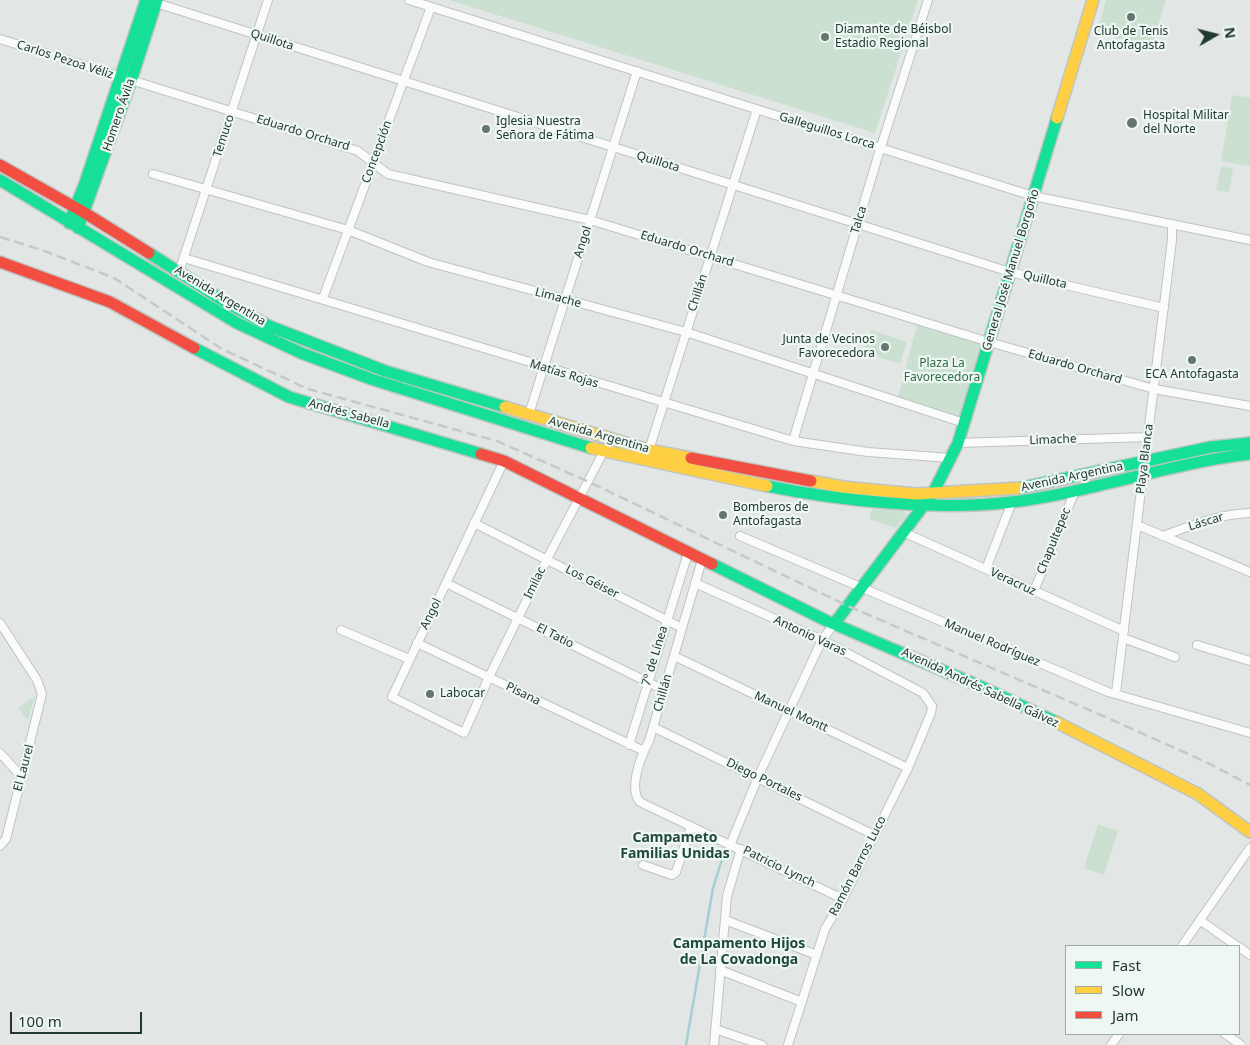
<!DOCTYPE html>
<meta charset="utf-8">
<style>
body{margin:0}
#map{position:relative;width:1250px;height:1045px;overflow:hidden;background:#e2e7e5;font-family:"Noto Sans",sans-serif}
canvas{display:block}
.legend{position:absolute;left:1065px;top:945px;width:175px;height:90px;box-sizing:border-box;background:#eff7f3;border:1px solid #9daba5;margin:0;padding:6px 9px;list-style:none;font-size:15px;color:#213931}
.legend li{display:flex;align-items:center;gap:10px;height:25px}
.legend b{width:25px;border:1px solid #9daba5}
.north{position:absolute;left:1190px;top:10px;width:50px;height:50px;-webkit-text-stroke:4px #eff7f3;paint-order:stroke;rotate:82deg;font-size:14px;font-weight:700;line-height:20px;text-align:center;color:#213931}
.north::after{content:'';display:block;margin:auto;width:18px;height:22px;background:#213931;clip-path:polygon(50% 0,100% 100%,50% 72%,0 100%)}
.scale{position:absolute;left:10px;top:1012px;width:132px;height:22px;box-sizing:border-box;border:2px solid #213931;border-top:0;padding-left:6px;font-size:15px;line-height:18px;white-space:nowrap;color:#213931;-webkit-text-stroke:4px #eff7f3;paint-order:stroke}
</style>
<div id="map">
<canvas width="1250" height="1045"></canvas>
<ul class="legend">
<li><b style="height:6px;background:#16e098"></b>Fast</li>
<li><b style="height:6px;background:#ffcf43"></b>Slow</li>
<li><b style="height:6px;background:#f24e42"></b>Jam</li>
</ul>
<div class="north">N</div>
<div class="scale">100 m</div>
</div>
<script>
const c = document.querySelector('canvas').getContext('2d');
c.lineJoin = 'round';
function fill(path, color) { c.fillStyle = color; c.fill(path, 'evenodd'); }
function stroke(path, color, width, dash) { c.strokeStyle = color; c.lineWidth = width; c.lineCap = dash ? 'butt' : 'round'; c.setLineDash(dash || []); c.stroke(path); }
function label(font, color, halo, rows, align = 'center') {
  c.font = font + ' "Noto Sans",sans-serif'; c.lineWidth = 4.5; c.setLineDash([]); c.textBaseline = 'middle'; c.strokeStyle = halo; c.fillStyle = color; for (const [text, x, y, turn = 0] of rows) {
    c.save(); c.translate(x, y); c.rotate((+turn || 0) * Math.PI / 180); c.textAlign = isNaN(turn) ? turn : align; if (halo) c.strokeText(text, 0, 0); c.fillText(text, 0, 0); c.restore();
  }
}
fill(new Path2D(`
 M 449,0 L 918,0 L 875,133 Z
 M 1106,0 L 1166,0 L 1153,44 L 1096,35 Z
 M 1232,95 L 1250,98 L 1250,166 L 1221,161 Z
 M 1221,166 L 1233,168 L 1229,192 L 1216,190 Z
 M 918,321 L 989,342 L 964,423 L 897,401 Z
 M 871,330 L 907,342 L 900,364 L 864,352 Z
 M 872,509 L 904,511 L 907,515 L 896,528 L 869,519 Z
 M 35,696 L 28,720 L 18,708 Z
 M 1098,824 L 1118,831 L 1104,875 L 1084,868 Z`), '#cbe0d1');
stroke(new Path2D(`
 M 686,1045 L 713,888 L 724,853`), '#a4cfd4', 2.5);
const street = new Path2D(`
 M 409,0 L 1033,196 L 1250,240
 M 156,3 L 1010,272 L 1164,308
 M 0,39 L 358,151 L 388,174 L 590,220 L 989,342 L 1154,389 L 1250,406
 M 153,174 L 348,230 L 428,262 L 686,332 L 964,423
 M 184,258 L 793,441 L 868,452 L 950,458
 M 179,272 L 268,0
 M 323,298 L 431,7
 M 529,414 L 637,71
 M 793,441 L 878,156 L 928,0
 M 958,443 L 1148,437
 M 649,450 L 757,109
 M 504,461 L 392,697 L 464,733 L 489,677 L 547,559 L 605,449
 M 474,523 L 682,628
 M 1137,525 L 1250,572
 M 903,532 L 1124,631
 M 740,536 L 1108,692 L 1250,733
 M 1163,536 C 1192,525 1219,514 1250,513
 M 702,560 L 649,741 C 641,756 628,788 640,802 L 843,899
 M 986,569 L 1012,502
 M 446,583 L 664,690
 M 695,583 L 822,640 L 923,693 L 932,706 L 931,713 L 908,768 L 843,899 L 825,929 L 788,1045
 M 1034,591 L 1075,491
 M 0,623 L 37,680 L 42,694 L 6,839 L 0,846
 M 341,630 L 409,659
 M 1123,638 L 1175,657
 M 417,643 L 644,751
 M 1197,645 L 1250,661
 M 674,656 L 908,768
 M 1116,693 L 1172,240 L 1172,224
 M 653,727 L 874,835
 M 629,745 L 688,553
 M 0,753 L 21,776
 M 731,843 L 758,777 L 822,640 L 834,624
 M 643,865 L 672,875 L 676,872 L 691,826
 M 725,920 L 817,955
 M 1201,921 L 1237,946
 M 1182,946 L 1250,848
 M 1239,947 L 1250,955
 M 720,970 L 802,1002
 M 715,1029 L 762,1045
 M 1225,1034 L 1241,1045
 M 714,1045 L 727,896 L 741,849
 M 1111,1045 L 1119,1034`);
const fast = new Path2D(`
 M 0,180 L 237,323 L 301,353 L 371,379 L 591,448
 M 69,223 L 85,183 L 146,0
 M 78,228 L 131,81 L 157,0
 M 149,253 L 227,303 L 269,326 L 385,371 L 505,407
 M 194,348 L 289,397 L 481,454
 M 767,486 C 840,501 939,511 1012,502 C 1093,492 1170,463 1250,454
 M 1020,488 L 1211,447 L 1250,443
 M 712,564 L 827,621 L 984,688 L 1056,722
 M 834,624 L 933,493 L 958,443 L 1057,118`);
const slow = new Path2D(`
 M 1057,118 L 1093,0
 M 505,407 L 649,450 L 691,458
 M 591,448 L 767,486
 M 811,481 L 843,487 L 916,494 L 1020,488
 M 1056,722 L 1198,794 L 1250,832`);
const jam = new Path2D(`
 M 0,165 L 85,213 L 149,253
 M 0,262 L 110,302 L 194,348
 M 481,454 L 504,461 L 712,564
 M 691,458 L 811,481`);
stroke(street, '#bfc4c2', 10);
stroke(fast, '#bec5c2', 14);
stroke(slow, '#bec5c2', 14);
stroke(jam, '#bec5c2', 14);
stroke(street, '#fbfbfb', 8);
stroke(fast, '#16e098', 11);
stroke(slow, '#ffcf43', 11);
stroke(jam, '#f24e42', 11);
stroke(new Path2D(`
 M 0,237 L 42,250 L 114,278 L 222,349 L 308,389 L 497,441 L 589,482 L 848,606 L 1110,719 L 1206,762 L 1250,785`), '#c5c9c8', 2.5, [10, 5]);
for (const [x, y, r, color] of [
 [1131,17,5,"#657670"],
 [825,37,5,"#657670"],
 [1132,123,6,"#657670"],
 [486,129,5,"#657670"],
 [885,347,5,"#657670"],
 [1192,360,5,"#657670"],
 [723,515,5,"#657670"],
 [430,694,5,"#657670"]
]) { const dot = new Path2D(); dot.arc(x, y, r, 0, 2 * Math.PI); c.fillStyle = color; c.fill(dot); stroke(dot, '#eff7f3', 2); }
label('12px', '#213931', '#eff7f3', [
 ["Diamante de Béisbol",835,30],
 ["Estadio Regional",835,44],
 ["Club de Tenis",1131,32,"center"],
 ["Antofagasta",1131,46,"center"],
 ["Hospital Militar",1143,116],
 ["del Norte",1143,130],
 ["Iglesia Nuestra",496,122],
 ["Señora de Fátima",496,136],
 ["Junta de Vecinos",875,340,"right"],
 ["Favorecedora",875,354,"right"],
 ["ECA Antofagasta",1192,375,"center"],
 ["Bomberos de",733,508],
 ["Antofagasta",733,522],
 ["Labocar",440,694]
], 'left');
label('12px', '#213931', '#eff7f3', [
 ["Quillota",272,40,18],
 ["Carlos Pezoa Véliz",65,60,18],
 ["Homero Ávila",119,115,-71],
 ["Galleguillos Lorca",827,131,17],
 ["Eduardo Orchard",303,133,17],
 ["Temuco",224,136,-72],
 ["Concepción",377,152,-70],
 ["Quillota",658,162,17],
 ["Talca",859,220,-73],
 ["Angol",583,242,-72],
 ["Eduardo Orchard",687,249,17],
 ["General José Manuel Borgoño",1011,270,-73],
 ["Quillota",1045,280,13],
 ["Chillán",698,293,-72],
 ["Avenida Argentina",220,296,31],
 ["Limache",558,298,15],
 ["Eduardo Orchard",1075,367,16],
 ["Matías Rojas",564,374,17],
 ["Andrés Sabella",349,414,15],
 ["Avenida Argentina",599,435,16],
 ["Limache",1053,440,-2],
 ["Playa Blanca",1145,459,-83],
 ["Avenida Argentina",1072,477,-12],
 ["Láscar",1206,522,-17],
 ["Chapultepec",1054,541,-68],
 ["Los Géiser",592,582,27],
 ["Veracruz",1013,582,25],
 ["Imilac",535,583,-64],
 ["Angol",431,614,-64],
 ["El Tatio",555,636,27],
 ["Antonio Varas",810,636,25],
 ["Manuel Rodríguez",992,643,23],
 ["7º de Línea",655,656,-73],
 ["Avenida Andrés Sabella Gálvez",980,688,25],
 ["Chillán",663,693,-74],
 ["Pisana",523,694,26],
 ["Manuel Montt",791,712,25],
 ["El Laurel",24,768,-75],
 ["Diego Portales",764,780,26],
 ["Ramón Barros Luco",858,866,-63],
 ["Patricio Lynch",779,867,26]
]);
label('12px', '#2e6d44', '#eff7f3', [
 ["Plaza La",942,364],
 ["Favorecedora",942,378]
]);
label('bold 14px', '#1f493d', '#eff7f3', [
 ["Campameto",675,838],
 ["Familias Unidas",675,854],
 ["Campamento Hijos",739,944],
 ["de La Covadonga",739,960]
]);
</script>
